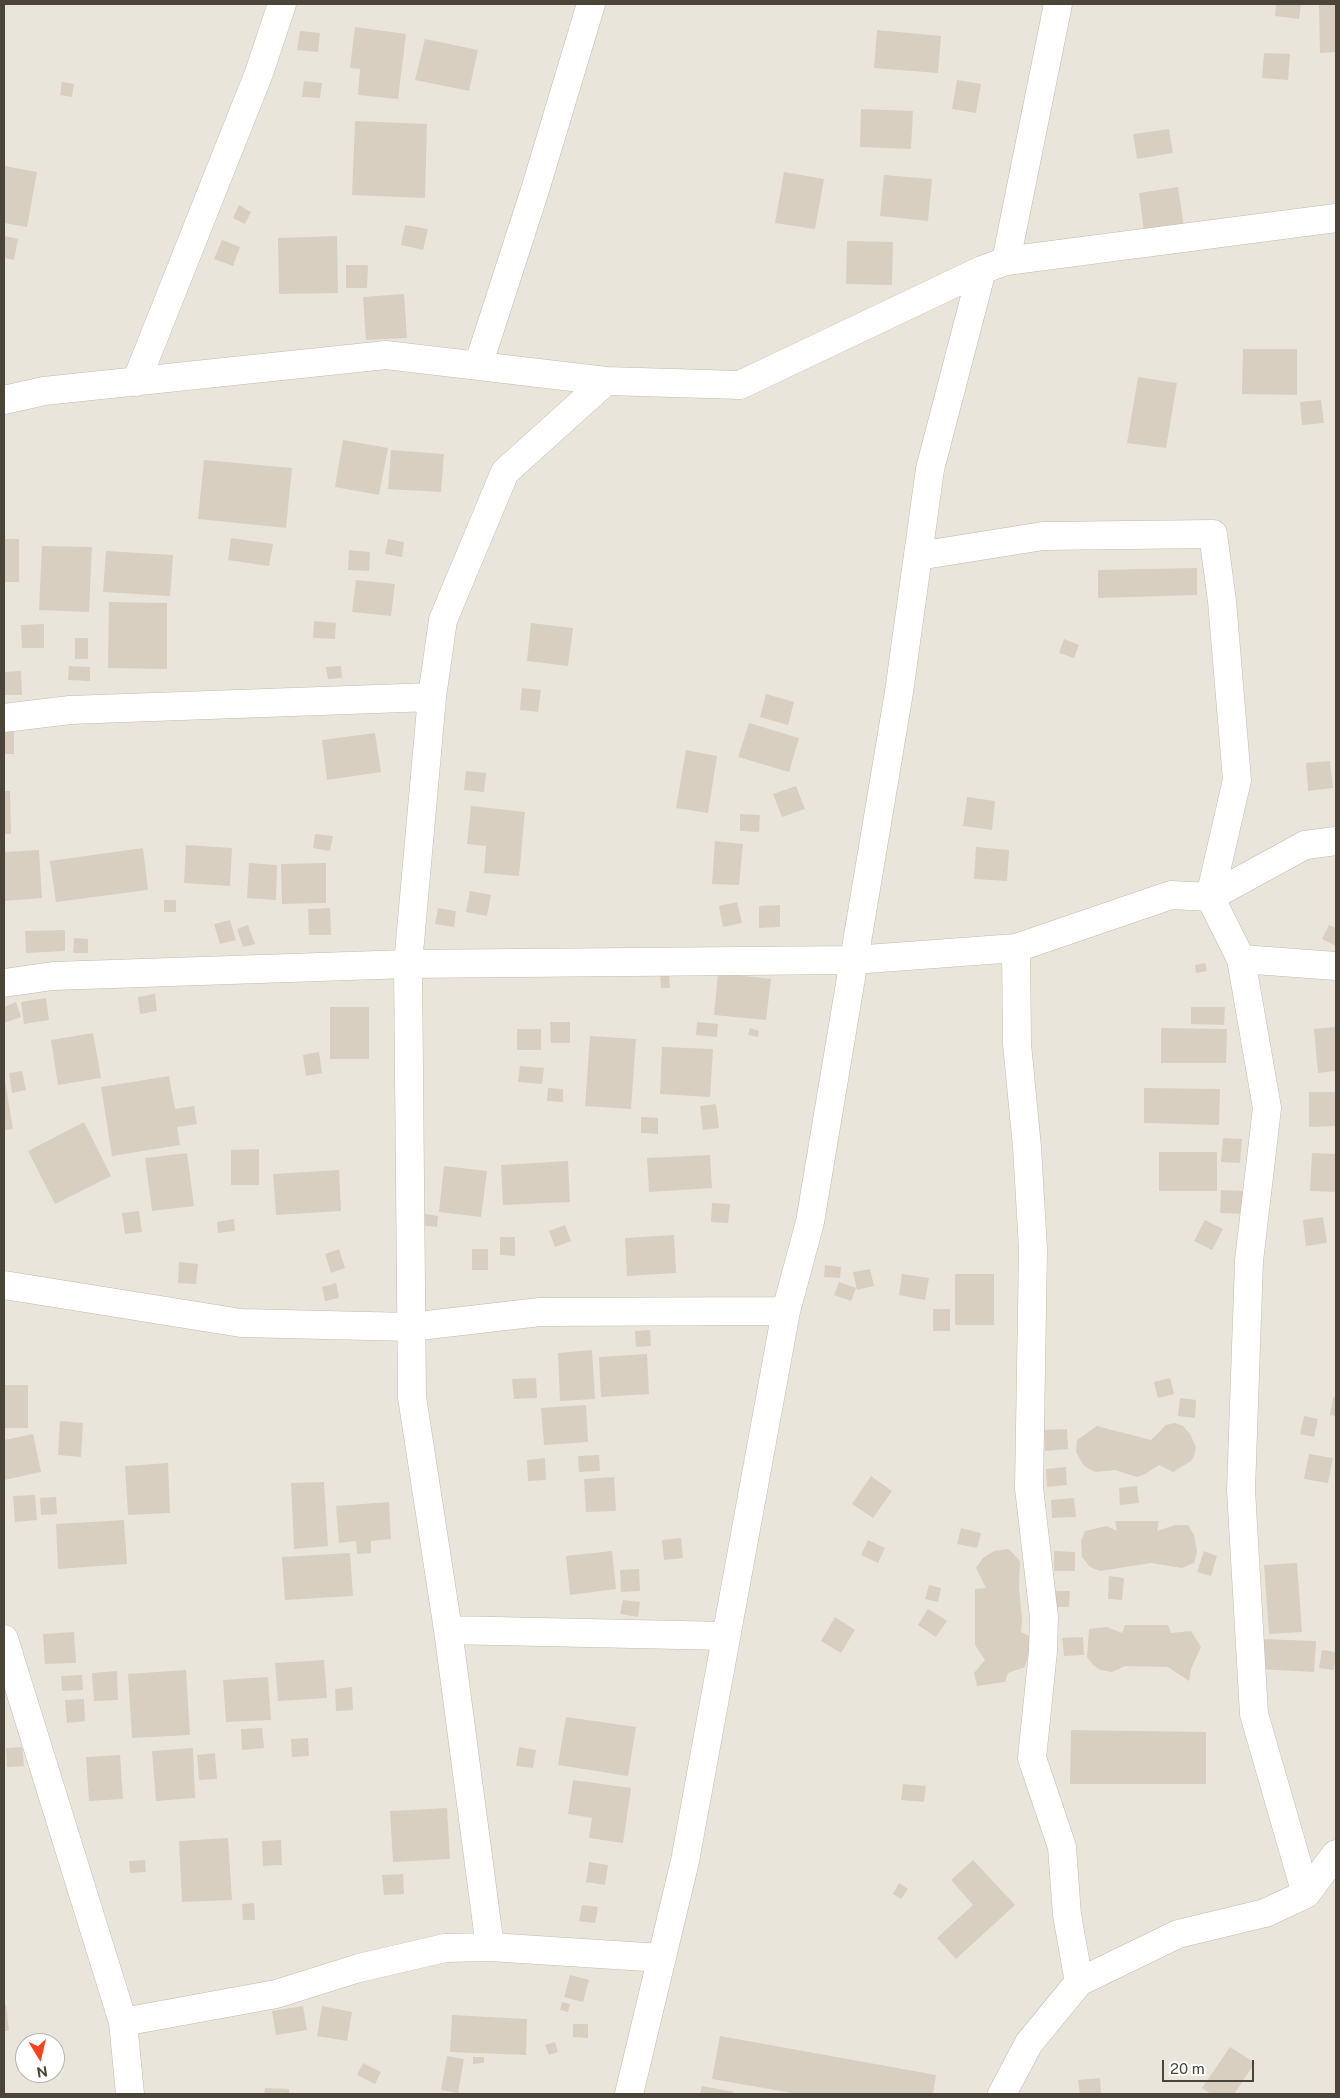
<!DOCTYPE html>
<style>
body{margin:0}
#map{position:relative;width:1340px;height:2098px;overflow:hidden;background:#f6f3ec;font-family:"Public Sans",sans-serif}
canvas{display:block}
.frame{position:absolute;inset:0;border:5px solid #4b4439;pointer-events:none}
.north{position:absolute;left:15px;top:2033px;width:50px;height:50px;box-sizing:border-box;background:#fff;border:1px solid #b7b4b0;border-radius:50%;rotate:171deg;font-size:14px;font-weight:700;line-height:20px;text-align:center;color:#4b4439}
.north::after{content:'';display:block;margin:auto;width:18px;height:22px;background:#fc3f1d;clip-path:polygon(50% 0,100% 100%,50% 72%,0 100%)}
.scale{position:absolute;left:1162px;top:2060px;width:92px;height:22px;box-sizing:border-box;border:2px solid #4b4439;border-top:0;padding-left:6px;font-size:15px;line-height:18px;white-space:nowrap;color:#4b4439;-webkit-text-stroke:4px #fff;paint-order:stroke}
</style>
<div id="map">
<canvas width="1340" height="2098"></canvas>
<div class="frame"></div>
<div class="north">N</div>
<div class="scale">20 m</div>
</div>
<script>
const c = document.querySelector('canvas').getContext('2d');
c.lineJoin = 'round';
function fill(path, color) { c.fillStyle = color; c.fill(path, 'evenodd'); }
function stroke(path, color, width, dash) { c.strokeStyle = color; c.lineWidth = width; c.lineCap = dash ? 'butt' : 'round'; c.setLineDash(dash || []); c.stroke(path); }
fill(new Path2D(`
 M 4,4 L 1336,4 L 1336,2094 L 4,2094 ZM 25,2043 L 55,2043 L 55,2073 L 25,2073 Z`), '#eae5da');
fill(new Path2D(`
 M 1276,4 L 1301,4 L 1299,19 L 1275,16 Z
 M 1319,4 L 1336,4 L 1336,52 L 1320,53 Z
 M 355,27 L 406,34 L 398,99 L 358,95 L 360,69 L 350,68 Z
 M 877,30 L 941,36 L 938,73 L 874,68 Z
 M 300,31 L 320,33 L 318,52 L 297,50 Z
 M 425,39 L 478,50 L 469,91 L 415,80 Z
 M 1264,53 L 1290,54 L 1288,80 L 1262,78 Z
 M 957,80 L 981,84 L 976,113 L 952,109 Z
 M 304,81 L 322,83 L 320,98 L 302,97 Z
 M 62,82 L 74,84 L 72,97 L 60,95 Z
 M 861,109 L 913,111 L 911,149 L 860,147 Z
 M 355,121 L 427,124 L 425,198 L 352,195 Z
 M 1169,129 L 1173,153 L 1137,159 L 1133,134 Z
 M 4,166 L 37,172 L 27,227 L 4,223 Z
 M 784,172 L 824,179 L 815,229 L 775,223 Z
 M 884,175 L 932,179 L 928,221 L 880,216 Z
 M 1178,187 L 1185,234 L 1145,239 L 1139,193 Z
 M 239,205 L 251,212 L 245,224 L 233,218 Z
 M 405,225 L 428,229 L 423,250 L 401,245 Z
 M 4,236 L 18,239 L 14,260 L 4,258 Z
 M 337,236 L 338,293 L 279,294 L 278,238 Z
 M 222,240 L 240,247 L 233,266 L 214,259 Z
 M 847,241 L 893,242 L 892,285 L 846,284 Z
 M 346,265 L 368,265 L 367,288 L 346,288 Z
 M 404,294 L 407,338 L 366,340 L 363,297 Z
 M 1243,349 L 1297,349 L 1297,395 L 1242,394 Z
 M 1138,377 L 1177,383 L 1166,448 L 1127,443 Z
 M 1321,400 L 1324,423 L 1302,425 L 1300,402 Z
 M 343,440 L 388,448 L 379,495 L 335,487 Z
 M 391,450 L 444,454 L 441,492 L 388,489 Z
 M 204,460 L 292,468 L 286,528 L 198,519 Z
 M 231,538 L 273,544 L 269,566 L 228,560 Z
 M 4,539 L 19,539 L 19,582 L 4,582 Z
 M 388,539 L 404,542 L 402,557 L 385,554 Z
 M 42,546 L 92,547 L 89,612 L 39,610 Z
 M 349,550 L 370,552 L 369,571 L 348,570 Z
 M 106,551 L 173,555 L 170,596 L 103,592 Z
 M 1197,568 L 1197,595 L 1098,598 L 1098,570 Z
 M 356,580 L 395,584 L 391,616 L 352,612 Z
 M 109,602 L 167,603 L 167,669 L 108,668 Z
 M 314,621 L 336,623 L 335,639 L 313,638 Z
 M 531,623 L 573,628 L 568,666 L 527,661 Z
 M 44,624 L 44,648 L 22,648 L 21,625 Z
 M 75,638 L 88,638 L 88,659 L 75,659 Z
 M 1064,639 L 1079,645 L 1074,658 L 1059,653 Z
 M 69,666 L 90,667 L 90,681 L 68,680 Z
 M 341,666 L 342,678 L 328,679 L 326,667 Z
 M 21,671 L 22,695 L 4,695 L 4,672 Z
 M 522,688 L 541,690 L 538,712 L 520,710 Z
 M 766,694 L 794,702 L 788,725 L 760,717 Z
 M 749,723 L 799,738 L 789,772 L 738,757 Z
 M 4,730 L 14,730 L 14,754 L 4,754 Z
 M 375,733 L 381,772 L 327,780 L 322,740 Z
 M 686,750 L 717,756 L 708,813 L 676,808 Z
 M 1330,761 L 1333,788 L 1308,791 L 1306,763 Z
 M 466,771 L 486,773 L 484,792 L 464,790 Z
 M 796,786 L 805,809 L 782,817 L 773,794 Z
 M 4,791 L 10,791 L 11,834 L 4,834 Z
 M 967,797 L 995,801 L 992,830 L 963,826 Z
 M 471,806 L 525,812 L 519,876 L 484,873 L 486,846 L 467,844 Z
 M 740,814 L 760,815 L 759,832 L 740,831 Z
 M 315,834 L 333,836 L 330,851 L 313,848 Z
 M 715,841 L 743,844 L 739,885 L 712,884 Z
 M 186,845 L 232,848 L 230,886 L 184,883 Z
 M 976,847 L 1009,850 L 1007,881 L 974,879 Z
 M 143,848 L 148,890 L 56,902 L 50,861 Z
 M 39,850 L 42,898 L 4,901 L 4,852 Z
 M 249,863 L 277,865 L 276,900 L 247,898 Z
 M 326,863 L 326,903 L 282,904 L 281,864 Z
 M 470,891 L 491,895 L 487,916 L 466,912 Z
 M 164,900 L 176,900 L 176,912 L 164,912 Z
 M 737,902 L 742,923 L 723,927 L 719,906 Z
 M 780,905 L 780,927 L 759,928 L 759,906 Z
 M 330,908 L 331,935 L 309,935 L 308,909 Z
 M 438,908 L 456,911 L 454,927 L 435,924 Z
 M 230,920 L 236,940 L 220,944 L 214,924 Z
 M 248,925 L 255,944 L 243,947 L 237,929 Z
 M 1329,925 L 1336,928 L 1336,946 L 1322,939 Z
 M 65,930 L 65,951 L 26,953 L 25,931 Z
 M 74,938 L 88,939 L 88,953 L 73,953 Z
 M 1205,963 L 1207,971 L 1196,973 L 1195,965 Z
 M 718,973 L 771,979 L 766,1020 L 714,1015 Z
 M 669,974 L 670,988 L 661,988 L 660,975 Z
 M 155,994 L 157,1011 L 140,1014 L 138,997 Z
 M 46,998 L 49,1020 L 24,1024 L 21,1002 Z
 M 16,1002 L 21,1017 L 4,1023 L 4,1007 Z
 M 330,1007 L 369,1007 L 369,1059 L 330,1059 Z
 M 1191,1007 L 1225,1007 L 1224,1025 L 1191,1024 Z
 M 550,1022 L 570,1022 L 570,1043 L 551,1043 Z
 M 697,1022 L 718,1024 L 717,1037 L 696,1035 Z
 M 1336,1027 L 1336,1071 L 1318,1073 L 1314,1029 Z
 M 750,1028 L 759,1031 L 758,1037 L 748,1035 Z
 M 1161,1028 L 1227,1029 L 1226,1063 L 1161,1063 Z
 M 517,1029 L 541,1029 L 541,1050 L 517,1050 Z
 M 93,1033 L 101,1078 L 58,1085 L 51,1040 Z
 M 590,1036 L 636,1039 L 631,1109 L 585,1106 Z
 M 662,1047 L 713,1049 L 710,1097 L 660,1094 Z
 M 319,1052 L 322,1073 L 306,1076 L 303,1055 Z
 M 520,1066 L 544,1068 L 542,1084 L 518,1082 Z
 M 22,1071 L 26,1090 L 12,1093 L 9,1073 Z
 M 4,1075 L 13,1129 L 4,1130 Z
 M 169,1076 L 175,1109 L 194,1106 L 197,1124 L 177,1127 L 180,1145 L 112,1156 L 101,1087 Z
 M 548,1088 L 563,1089 L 563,1102 L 547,1101 Z
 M 1144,1088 L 1220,1089 L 1219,1125 L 1144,1123 Z
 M 1309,1092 L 1336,1092 L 1336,1126 L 1309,1127 Z
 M 716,1104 L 719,1128 L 703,1130 L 700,1106 Z
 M 641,1117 L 658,1118 L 658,1134 L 641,1133 Z
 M 84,1122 L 111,1176 L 55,1204 L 28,1151 Z
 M 1223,1138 L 1242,1139 L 1240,1163 L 1221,1162 Z
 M 259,1149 L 259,1185 L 231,1185 L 231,1150 Z
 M 1159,1152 L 1217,1152 L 1217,1191 L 1159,1191 Z
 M 187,1153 L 194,1206 L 152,1211 L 145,1158 Z
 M 1312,1153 L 1336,1154 L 1336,1192 L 1310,1191 Z
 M 710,1155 L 712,1188 L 649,1192 L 647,1158 Z
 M 568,1161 L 570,1202 L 503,1205 L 501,1165 Z
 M 444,1166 L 487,1171 L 481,1217 L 439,1212 Z
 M 339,1170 L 341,1211 L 276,1215 L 273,1174 Z
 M 1221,1190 L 1245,1191 L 1243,1214 L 1220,1213 Z
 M 712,1203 L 730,1204 L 728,1223 L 711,1222 Z
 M 139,1211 L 142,1232 L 125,1234 L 122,1213 Z
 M 419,1213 L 438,1216 L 437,1227 L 418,1225 Z
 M 1323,1217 L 1327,1243 L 1306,1246 L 1303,1220 Z
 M 234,1219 L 235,1231 L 218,1233 L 217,1222 Z
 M 1205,1220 L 1223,1229 L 1212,1250 L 1194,1241 Z
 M 565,1225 L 571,1241 L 555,1247 L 549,1231 Z
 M 674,1235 L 676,1273 L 627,1276 L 625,1238 Z
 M 500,1237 L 515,1237 L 515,1256 L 500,1255 Z
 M 339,1249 L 345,1268 L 331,1273 L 325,1254 Z
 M 472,1249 L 488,1249 L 488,1270 L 472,1270 Z
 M 179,1262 L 198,1264 L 196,1284 L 178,1283 Z
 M 825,1265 L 841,1267 L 840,1278 L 824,1277 Z
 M 870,1269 L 874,1286 L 857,1290 L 853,1272 Z
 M 902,1274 L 929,1278 L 925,1300 L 899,1295 Z
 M 955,1274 L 994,1274 L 994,1325 L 955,1325 Z
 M 839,1282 L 856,1288 L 851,1301 L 834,1295 Z
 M 336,1283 L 339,1298 L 325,1301 L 322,1287 Z
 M 933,1309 L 950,1309 L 950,1331 L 933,1331 Z
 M 650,1330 L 651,1346 L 636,1347 L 635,1331 Z
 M 592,1350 L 595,1399 L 560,1401 L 558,1353 Z
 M 647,1354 L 649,1394 L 601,1397 L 599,1357 Z
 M 536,1378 L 537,1398 L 514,1399 L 512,1379 Z
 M 1170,1378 L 1174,1394 L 1158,1398 L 1154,1382 Z
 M 4,1385 L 28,1385 L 28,1428 L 4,1428 Z
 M 1333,1397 L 1336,1398 L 1336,1416 L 1330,1415 Z
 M 1180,1398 L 1196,1400 L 1195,1418 L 1178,1416 Z
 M 586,1405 L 588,1442 L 544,1445 L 541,1408 Z
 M 1304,1416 L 1318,1419 L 1314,1437 L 1300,1434 Z
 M 60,1421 L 83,1423 L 81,1457 L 58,1455 Z
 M 1175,1423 L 1183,1426 L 1190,1434 L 1196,1447 L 1194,1456 L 1191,1461 L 1173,1472 L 1159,1465 L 1145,1474 L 1137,1477 L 1115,1470 L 1095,1472 L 1084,1466 L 1076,1452 L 1077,1440 L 1097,1426 L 1151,1440 L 1166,1425 Z
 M 1067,1429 L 1068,1449 L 1045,1451 L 1044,1430 Z
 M 33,1434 L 41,1472 L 4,1480 L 4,1440 Z
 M 1309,1454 L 1333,1458 L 1328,1483 L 1304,1479 Z
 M 599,1455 L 600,1471 L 579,1472 L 578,1456 Z
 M 545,1458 L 546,1480 L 528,1481 L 527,1460 Z
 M 168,1463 L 170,1513 L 128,1515 L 125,1466 Z
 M 1066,1467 L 1067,1485 L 1047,1487 L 1046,1469 Z
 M 871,1476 L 892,1491 L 873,1518 L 852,1504 Z
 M 614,1477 L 616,1511 L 586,1512 L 584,1479 Z
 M 324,1482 L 328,1546 L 294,1549 L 291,1483 Z
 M 1137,1486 L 1139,1503 L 1120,1505 L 1119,1488 Z
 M 35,1495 L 37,1520 L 15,1522 L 13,1496 Z
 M 56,1497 L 57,1514 L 41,1515 L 40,1498 Z
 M 1074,1498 L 1076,1517 L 1052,1518 L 1051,1500 Z
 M 389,1502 L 391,1539 L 371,1541 L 371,1553 L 357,1554 L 356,1541 L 339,1543 L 336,1506 Z
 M 124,1520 L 127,1564 L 58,1569 L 56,1524 Z
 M 1115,1521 L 1159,1521 L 1157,1531 L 1175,1525 L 1188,1525 L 1194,1535 L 1197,1552 L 1194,1563 L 1182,1568 L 1151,1563 L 1100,1571 L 1090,1567 L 1082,1557 L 1081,1541 L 1085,1531 L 1107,1526 L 1117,1531 Z
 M 961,1528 L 981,1533 L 977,1548 L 957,1544 Z
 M 681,1538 L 683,1558 L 664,1560 L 662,1540 Z
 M 868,1540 L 885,1548 L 878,1563 L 861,1555 Z
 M 1009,1549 L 1020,1561 L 1019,1588 L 1022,1620 L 1021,1632 L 1029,1636 L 1029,1652 L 1025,1667 L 1008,1673 L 1005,1682 L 977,1686 L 974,1673 L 985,1660 L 975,1645 L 975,1589 L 986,1588 L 976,1568 L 983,1558 L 994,1551 Z
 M 612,1551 L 616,1589 L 570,1595 L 566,1556 Z
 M 1054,1551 L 1075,1552 L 1075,1571 L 1054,1571 Z
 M 1204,1551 L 1217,1556 L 1211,1576 L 1197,1572 Z
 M 350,1553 L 353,1596 L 285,1600 L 282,1557 Z
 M 1297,1563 L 1302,1632 L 1269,1634 L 1264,1565 Z
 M 639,1569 L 640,1591 L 621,1592 L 620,1570 Z
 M 1109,1576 L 1124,1578 L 1122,1600 L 1108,1599 Z
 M 929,1585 L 941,1588 L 938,1602 L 925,1599 Z
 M 1053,1591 L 1070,1591 L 1069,1607 L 1053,1607 Z
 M 623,1600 L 640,1602 L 638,1617 L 620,1614 Z
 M 928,1609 L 947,1621 L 936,1637 L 918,1625 Z
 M 835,1617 L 855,1630 L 841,1653 L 821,1641 Z
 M 1125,1625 L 1168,1625 L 1171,1633 L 1191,1631 L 1201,1647 L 1191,1669 L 1189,1681 L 1168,1667 L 1125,1666 L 1112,1672 L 1100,1670 L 1093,1665 L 1087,1657 L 1089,1629 L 1107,1627 L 1122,1633 Z
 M 74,1632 L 76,1663 L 45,1664 L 43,1634 Z
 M 1083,1637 L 1084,1655 L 1064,1656 L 1062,1638 Z
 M 1261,1639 L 1316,1641 L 1314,1672 L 1259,1669 Z
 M 1322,1650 L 1336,1652 L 1334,1670 L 1319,1668 Z
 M 324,1660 L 327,1698 L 278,1701 L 275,1663 Z
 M 186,1670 L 190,1735 L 132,1738 L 128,1674 Z
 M 117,1671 L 118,1700 L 94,1701 L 92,1673 Z
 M 82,1675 L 83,1690 L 62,1691 L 61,1676 Z
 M 268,1677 L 271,1720 L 226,1722 L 223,1680 Z
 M 352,1687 L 353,1710 L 336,1711 L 335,1689 Z
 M 84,1699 L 85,1721 L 67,1723 L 65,1700 Z
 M 566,1717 L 636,1727 L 628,1776 L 558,1765 Z
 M 262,1728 L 264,1748 L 242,1750 L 241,1729 Z
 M 1071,1730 L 1206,1732 L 1206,1784 L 1070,1784 Z
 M 308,1738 L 309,1756 L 292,1757 L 291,1739 Z
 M 22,1747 L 24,1766 L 7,1767 L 6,1748 Z
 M 519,1747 L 536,1750 L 533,1768 L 516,1766 Z
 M 193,1748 L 195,1798 L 156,1801 L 152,1751 Z
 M 215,1753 L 217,1779 L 199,1780 L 197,1755 Z
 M 120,1755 L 123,1799 L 89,1801 L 86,1757 Z
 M 573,1780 L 631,1788 L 623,1843 L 589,1838 L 592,1818 L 568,1814 Z
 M 903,1784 L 926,1786 L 924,1802 L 901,1800 Z
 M 447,1808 L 450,1859 L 393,1862 L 390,1811 Z
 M 228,1838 L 232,1900 L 182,1902 L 179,1841 Z
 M 281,1840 L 282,1865 L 263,1866 L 262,1841 Z
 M 145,1860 L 146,1872 L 130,1873 L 129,1861 Z
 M 973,1860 L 1015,1905 L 956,1959 L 937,1938 L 973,1905 L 951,1880 Z
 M 589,1862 L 608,1865 L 605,1885 L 586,1882 Z
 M 403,1874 L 404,1894 L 384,1895 L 382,1875 Z
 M 899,1883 L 908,1889 L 901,1899 L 893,1894 Z
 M 254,1903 L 255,1920 L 243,1920 L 242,1904 Z
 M 582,1905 L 598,1907 L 595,1923 L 579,1921 Z
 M 570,1975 L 589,1980 L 583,2002 L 564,1997 Z
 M 562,2002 L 570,2004 L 568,2012 L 560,2010 Z
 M 4,2005 L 6,2005 L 9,2031 L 4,2031 Z
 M 303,2006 L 307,2030 L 276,2035 L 272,2011 Z
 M 322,2006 L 352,2012 L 347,2041 L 317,2036 Z
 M 452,2015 L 527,2019 L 526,2055 L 450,2052 Z
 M 573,2024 L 588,2024 L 588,2038 L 573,2037 Z
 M 720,2036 L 936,2075 L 933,2094 L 798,2094 L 712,2079 Z
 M 555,2042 L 558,2052 L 549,2055 L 545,2045 Z
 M 1230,2047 L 1255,2063 L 1234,2094 L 1211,2094 L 1202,2088 Z
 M 447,2056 L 464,2059 L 458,2093 L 441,2090 Z
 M 473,2057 L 484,2057 L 484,2063 L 473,2064 Z
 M 363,2063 L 381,2072 L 375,2084 L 357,2075 Z
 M 1100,2078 L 1101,2094 L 1080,2094 L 1078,2080 Z
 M 702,2086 L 734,2092 L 734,2094 L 700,2094 Z
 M 265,2088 L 289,2089 L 289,2094 L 264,2094 Z`), '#d8cfc1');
const minor = new Path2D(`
 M 1006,261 L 1336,218
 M 478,366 L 535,190 L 591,4
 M 136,382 L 259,73 L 282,4
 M 4,400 L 44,391 L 386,355 L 606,381 L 740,385 L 982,270
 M 918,556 L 1043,536 L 1213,534 L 1222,601 L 1237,780 L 1210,897 L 1305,845 L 1336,841
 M 4,718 L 70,710 L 432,697
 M 1016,948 L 1017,1044 L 1027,1147 L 1033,1249 L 1029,1488 L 1044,1617 L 1043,1651 L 1032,1758 L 1062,1847 L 1067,1915 L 1079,1982
 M 1241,959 L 1267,1108 L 1249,1261 L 1241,1490 L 1254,1714 L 1306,1894
 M 4,983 L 53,976 L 408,964 L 853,960 L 1016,948 L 1171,895 L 1210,897 L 1241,959 L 1336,966
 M 4,1285 L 241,1323 L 410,1327 L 540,1312 L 786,1311
 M 448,1630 L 726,1636
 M 4,1639 L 123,2022 L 130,2094
 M 490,1947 L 448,1630 L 412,1397 L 408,964 L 432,697 L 443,620 L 505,472 L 606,381
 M 123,2022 L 276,1994 L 359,1968 L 445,1948 L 490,1947 L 662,1958
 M 629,2094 L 685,1861 L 786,1311 L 810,1222 L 899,692 L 930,469 L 982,270 L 1006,261 L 1058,4
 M 1002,2094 L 1029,2043 L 1079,1982 L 1178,1934 L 1265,1913 L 1306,1894 L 1336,1854`);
stroke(minor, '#c2bbae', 29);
stroke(minor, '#fff', 28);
</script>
